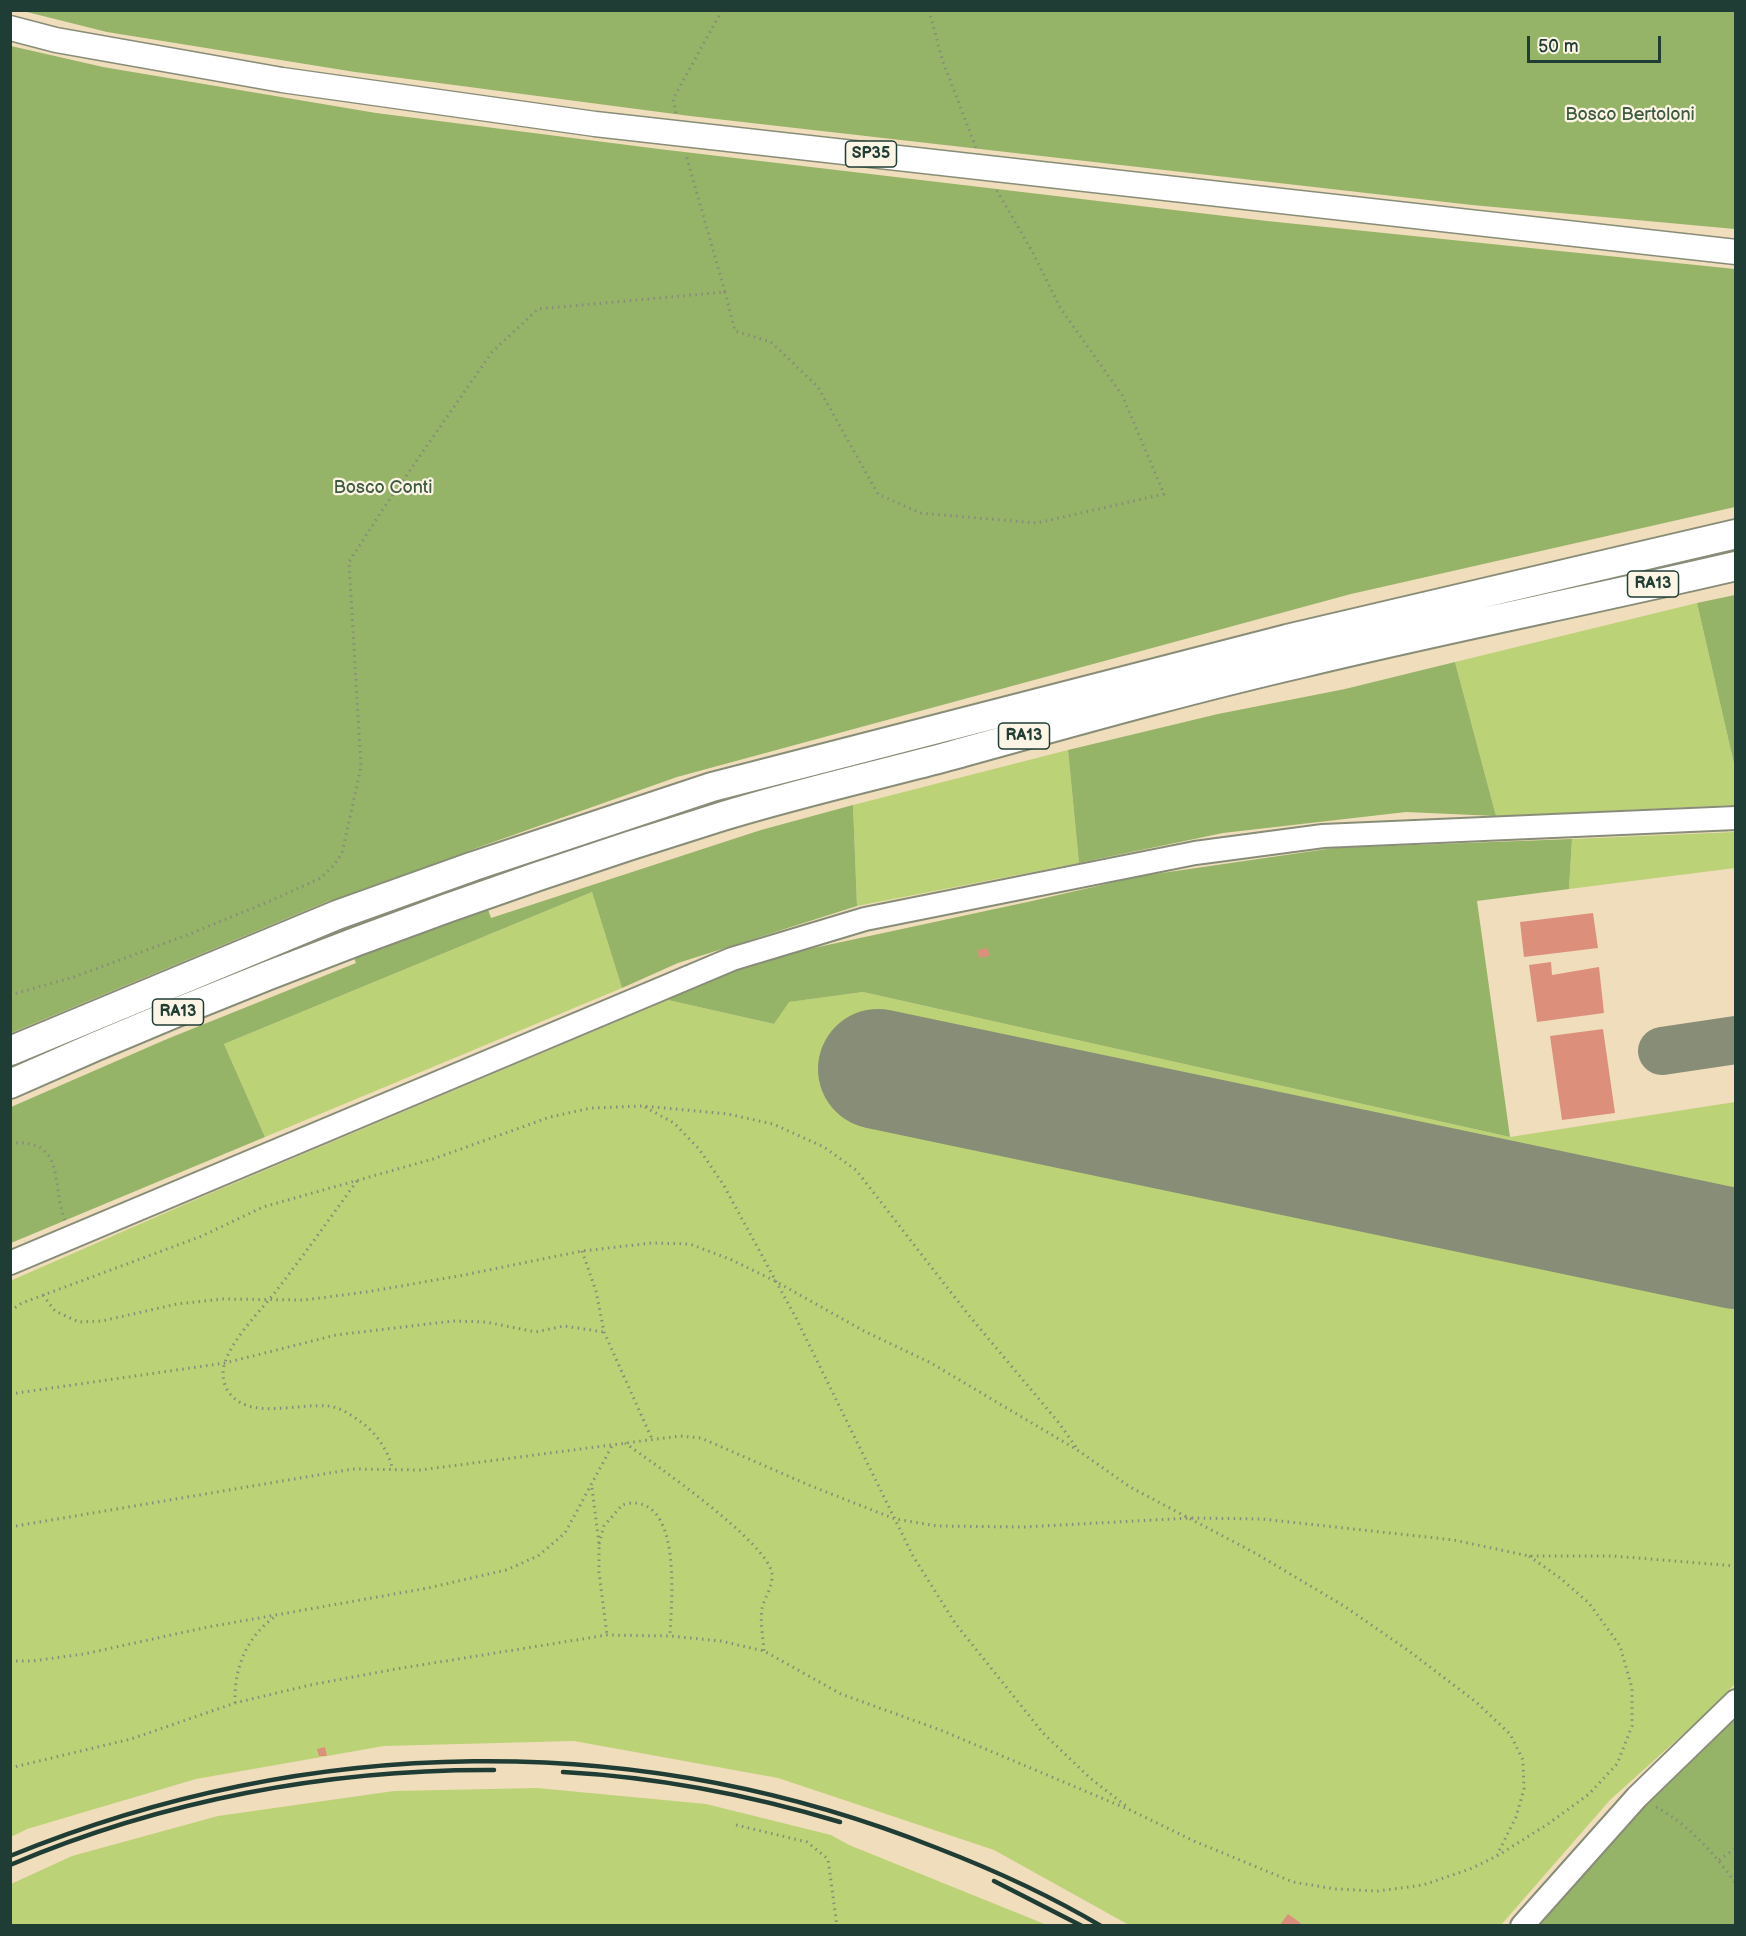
<!DOCTYPE html>
<style>
body{margin:0}
#map{position:relative;width:1746px;height:1936px;overflow:hidden;background:#f0ddbc;font-family:"Balsamiq Sans",sans-serif}
canvas{display:block}
.frame{position:absolute;inset:0;border:12px solid #1f3d34;pointer-events:none}
.scale{position:absolute;left:1527px;top:36px;width:134px;height:27px;box-sizing:border-box;border:3px solid #1f3d34;border-top:0;padding-left:8px;font-size:18px;line-height:21px;white-space:nowrap;color:#1f3d34;-webkit-text-stroke:4px #fcf5e5;paint-order:stroke}
</style>
<div id="map">
<canvas width="1746" height="1936"></canvas>
<div class="frame"></div>
<div class="scale">50 m</div>
</div>
<script>
const c = document.querySelector('canvas').getContext('2d');
c.lineJoin = 'round';
function fill(path, color) { c.fillStyle = color; c.fill(path, 'evenodd'); }
function stroke(path, color, width, dash) { c.strokeStyle = color; c.lineWidth = width; c.lineCap = dash ? 'butt' : 'round'; c.setLineDash(dash || []); c.stroke(path); }
function label(font, color, halo, rows, align = 'center') {
  c.font = font + ' "Balsamiq Sans",sans-serif'; c.lineWidth = 4.5; c.setLineDash([]); c.textBaseline = 'middle'; c.strokeStyle = halo; c.fillStyle = color; for (const [text, x, y, turn = 0] of rows) {
    c.save(); c.translate(x, y); c.rotate((+turn || 0) * Math.PI / 180); c.textAlign = isNaN(turn) ? turn : align; if (halo) c.strokeText(text, 0, 0); c.fillText(text, 0, 0); c.restore();
  }
}
fill(new Path2D(`
 M 1697,603 L 1735,768 L 1735,805 L 1496,816 L 1455,662 Z
 M 1068,750 L 1079,863 L 857,906 L 853,805 Z
 M 1735,832 L 1735,868 L 1569,889 L 1572,839 Z
 M 592,892 L 622,988 L 265,1137 L 224,1044 Z
 M 863,992 L 1510,1137 L 1735,1102 L 1735,1684 L 1700,1719 L 1610,1800 L 1501,1925 L 1129,1925 L 994,1850 L 778,1778 L 574,1741 L 384,1746 L 196,1779 L 27,1829 L 11,1837 L 10,1281 L 197,1199 L 668,1000 L 774,1024 L 788,1002 Z
 M 537,1788 L 706,1804 L 831,1835 L 849,1845 L 1047,1925 L 11,1925 L 11,1884 L 72,1856 L 218,1816 L 394,1791 Z`), '#bcd276');
fill(new Path2D(`
 M 23,11 L 1735,11 L 1735,229 L 1472,205 L 690,116 L 355,72 L 107,32 Z
 M 11,46 L 103,67 L 376,113 L 659,149 L 1267,221 L 1735,269 L 1735,507 L 1351,594 L 677,777 L 468,851 L 491,918 L 761,830 L 853,805 L 857,906 L 678,963 L 622,988 L 592,892 L 224,1044 L 265,1137 L 11,1243 L 11,1107 L 167,1039 L 356,963 L 331,900 L 11,1033 Z
 M 1735,595 L 1736,595 L 1735,768 L 1697,603 Z
 M 1455,662 L 1496,816 L 1406,812 L 1223,833 L 1079,863 L 1068,750 L 1218,714 L 1345,689 Z
 M 1572,839 L 1569,889 L 1477,901 L 1510,1137 L 863,992 L 789,1002 L 774,1024 L 668,1000 L 711,979 L 795,952 L 1032,901 L 1141,876 L 1334,848 Z
 M 1735,1719 L 1735,1925 L 1537,1926 L 1593,1859 L 1678,1772 Z`), '#95b467');
stroke(new Path2D(`
 M 1662,1051 L 1736,1040`), '#888d78', 48);
stroke(new Path2D(`
 M 878,1069 L 1736,1249`), '#888d78', 120);
fill(new Path2D(`
 M 1593,913 L 1598,948 L 1524,957 L 1520,922 Z
 M 988,948 L 989,956 L 979,958 L 978,950 Z
 M 1551,962 L 1552,975 L 1599,967 L 1604,1013 L 1537,1022 L 1529,965 Z
 M 1603,1029 L 1615,1113 L 1562,1120 L 1550,1036 Z
 M 325,1747 L 327,1756 L 319,1756 L 317,1749 Z
 M 1288,1914 L 1295,1919 L 1304,1926 L 1279,1926 Z`), '#dc907c');
const secondary = new Path2D(`
 M 10,1263 L 732,959 L 865,919 L 1195,853 L 1323,836 L 1736,818
 M 1522,1926 L 1637,1797 L 1736,1701`);
const primary = new Path2D(`
 M 10,28 L 56,40 L 282,80 L 595,124 L 1736,252`);
const highway = new Path2D(`
 M 10,1051 L 337,915 L 474,866 L 712,787 L 1287,639 L 1736,534
 M 10,1084 C 242,980 481,891 723,816 C 795,794 869,777 942,758 C 1062,725 1181,691 1302,663 C 1446,628 1591,600 1736,566`);
stroke(secondary, '#888d78', 26);
stroke(primary, '#888d78', 27);
stroke(highway, '#888d78', 32);
stroke(new Path2D(`
 M 929,10 L 942,59 L 976,148
 M 676,113 L 673,99 L 722,10
 M 725,292 L 735,331 L 771,342 L 818,387 L 878,494 L 920,513 L 1037,523 L 1164,494 L 1122,395 L 1061,309 L 1032,251 L 996,189
 M 10,995 L 74,977 L 187,935 L 270,901 L 321,878 L 334,865 L 342,853 L 361,767 L 349,562 L 381,512 L 492,352 L 538,309 L 725,292 L 686,155
 M 645,1107 L 674,1123 L 699,1149 L 723,1184 L 796,1318 L 913,1556 L 955,1623 L 1043,1733 L 1090,1778 L 1126,1806
 M 10,1143 C 68,1139 50,1184 65,1220
 M 357,1181 C 330,1218 304,1255 276,1291 C 259,1313 235,1335 225,1362 C 221,1373 223,1387 232,1396 C 253,1419 299,1403 328,1406 C 340,1407 351,1415 361,1422 C 377,1434 388,1450 393,1470
 M 582,1251 L 596,1291 L 604,1332 L 652,1439
 M 43,1295 L 55,1311 L 79,1322 L 102,1321 L 177,1304 L 223,1299 L 304,1300 L 366,1292 L 459,1276 L 582,1251 L 652,1243 L 690,1244 L 732,1260 L 775,1281 L 864,1331 L 931,1363 L 1079,1451 L 1130,1487 L 1255,1553 L 1344,1606 L 1409,1651 L 1476,1702 L 1510,1734 L 1523,1760 L 1524,1789 L 1516,1817 L 1497,1855
 M 10,1311 L 22,1303 L 202,1236 L 263,1207 L 433,1159 L 550,1117 L 591,1108 L 643,1106 L 728,1114 L 773,1124 L 824,1147 L 856,1170 L 967,1313 L 1059,1423 L 1078,1450
 M 10,1394 L 225,1363 L 336,1335 L 453,1321 L 486,1322 L 536,1332 L 564,1326 L 604,1332
 M 625,1443 C 653,1463 769,1543 772,1574 C 773,1587 764,1598 762,1609 C 760,1622 763,1638 764,1651
 M 592,1488 L 599,1544 L 599,1572 L 607,1635
 M 10,1527 L 353,1469 L 420,1470 L 680,1436 L 701,1438 L 811,1486 L 895,1519 L 937,1526 L 1024,1527 L 1190,1518 L 1262,1519 L 1454,1540 L 1529,1556 L 1613,1556 L 1736,1566
 M 599,1544 L 604,1526 L 622,1505 C 626,1504 632,1502 636,1503 C 682,1508 671,1604 670,1636
 M 10,1661 L 32,1661 L 84,1654 L 208,1627 L 428,1588 L 506,1570 L 538,1556 L 565,1533 L 612,1446
 M 235,1703 C 234,1667 247,1636 276,1616
 M 10,1768 L 131,1739 L 235,1703 L 310,1685 L 396,1669 L 607,1635 L 670,1636 L 721,1641 L 764,1651 L 841,1694 L 943,1731 L 1130,1810 L 1194,1841 L 1293,1882 L 1335,1889 L 1378,1891 L 1423,1885 L 1470,1869 L 1497,1856 L 1548,1824 L 1589,1794 L 1617,1764 L 1632,1726 L 1632,1688 L 1620,1646 L 1589,1603 L 1560,1578 L 1529,1556
 M 1656,1807 C 1688,1824 1715,1854 1736,1884
 M 736,1825 L 807,1842 L 828,1859 L 837,1926
 M 1719,1860 L 1736,1848`), '#888d78', 3, [1.5, 4.5]);
stroke(secondary, '#fff', 22);
stroke(primary, '#fff', 24);
stroke(highway, '#fff', 28);
stroke(new Path2D(`
 M 563,1772 C 656,1777 750,1795 840,1822
 M 10,1856 C 309,1734 637,1728 937,1848 C 994,1870 1049,1895 1101,1926
 M 10,1865 C 163,1800 328,1769 494,1770
 M 994,1881 L 1082,1926`), '#1f3d34', 4.5);
for (const [x, y, w] of [
 [871,154,51],
 [1653,584,51],
 [1024,736,51],
 [178,1012,51]
]) { const box = new Path2D(); box.roundRect(x - w / 2, y - 13, w, 26, 4.5); c.fillStyle = '#fcf5e5'; c.fill(box); stroke(box, '#1f3d34', 1.5); }
label('bold 16px', '#1f3d34', null, [
 ["SP35",871,154],
 ["RA13",1653,584],
 ["RA13",1024,736],
 ["RA13",178,1012]
]);
label('18px', '#3e5b41', '#fcf5e5', [
 ["Bosco Bertoloni",1630,115],
 ["Bosco Conti",383,488]
]);
</script>
